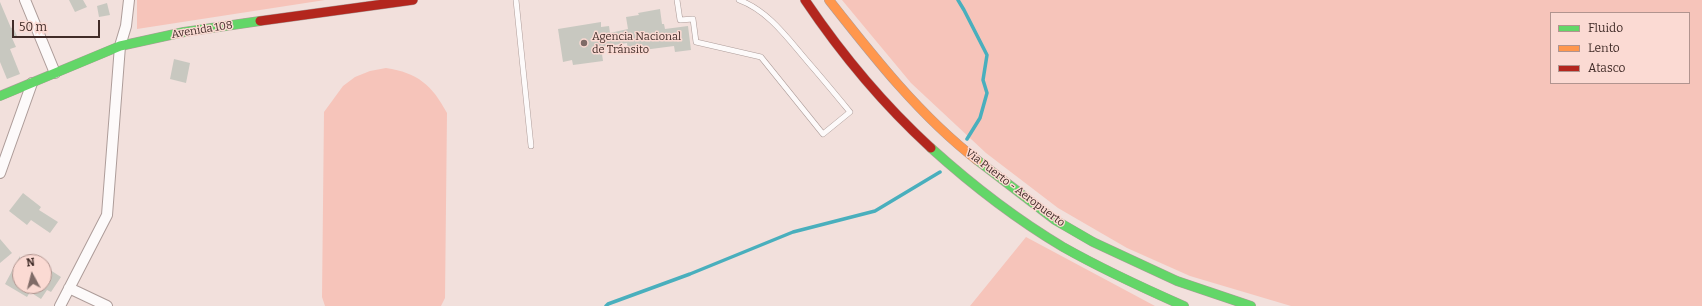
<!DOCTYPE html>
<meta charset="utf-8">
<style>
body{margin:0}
#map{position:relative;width:1702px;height:306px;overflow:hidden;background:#f2e0dc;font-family:Bitter,serif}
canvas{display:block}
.legend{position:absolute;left:1550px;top:12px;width:140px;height:72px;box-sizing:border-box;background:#fbdad3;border:1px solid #b1948f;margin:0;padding:5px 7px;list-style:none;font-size:12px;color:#412c28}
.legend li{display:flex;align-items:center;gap:8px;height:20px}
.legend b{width:20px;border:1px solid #b1948f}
.north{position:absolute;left:12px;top:254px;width:40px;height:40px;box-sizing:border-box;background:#fbdad3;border:1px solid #b1948f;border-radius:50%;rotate:353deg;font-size:11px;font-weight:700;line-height:16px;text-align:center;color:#412c28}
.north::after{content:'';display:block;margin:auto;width:14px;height:18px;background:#7f6b67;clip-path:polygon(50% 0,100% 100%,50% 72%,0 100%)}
.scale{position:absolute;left:12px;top:20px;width:88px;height:18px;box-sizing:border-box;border:2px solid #412c28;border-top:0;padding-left:5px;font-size:12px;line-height:14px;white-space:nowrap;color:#412c28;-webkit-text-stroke:3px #fbdad3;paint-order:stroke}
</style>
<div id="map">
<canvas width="1702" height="306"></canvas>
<ul class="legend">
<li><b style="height:5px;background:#63d668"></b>Fluido</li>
<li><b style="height:5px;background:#ff974d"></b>Lento</li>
<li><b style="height:5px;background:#b3261e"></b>Atasco</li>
</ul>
<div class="north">N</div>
<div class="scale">50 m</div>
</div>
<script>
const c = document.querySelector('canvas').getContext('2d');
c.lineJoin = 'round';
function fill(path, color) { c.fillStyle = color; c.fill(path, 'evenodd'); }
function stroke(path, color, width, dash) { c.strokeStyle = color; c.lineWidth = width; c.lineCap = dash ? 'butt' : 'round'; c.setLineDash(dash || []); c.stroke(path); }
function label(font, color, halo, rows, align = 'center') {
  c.font = font + ' Bitter,serif'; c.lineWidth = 3; c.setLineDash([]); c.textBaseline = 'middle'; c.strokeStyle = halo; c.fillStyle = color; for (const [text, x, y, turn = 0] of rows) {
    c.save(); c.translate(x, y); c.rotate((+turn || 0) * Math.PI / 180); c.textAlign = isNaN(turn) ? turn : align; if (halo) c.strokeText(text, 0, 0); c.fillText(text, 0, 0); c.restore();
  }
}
fill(new Path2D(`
 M 137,0 L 325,0 L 137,29 Z
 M 842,0 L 1702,0 L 1702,306 L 1291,306 L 1190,276 L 1127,248 L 1058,208 L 986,153 L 911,83 ZM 1551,13 L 1689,13 L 1689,83 L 1551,83 Z
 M 386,68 C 418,73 432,85 447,113 L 445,298 L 441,306 L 325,306 L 322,297 L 324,112 L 343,86 L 355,77 L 370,71 Z
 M 1026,237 L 1155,306 L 970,306 Z`), '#f6c4ba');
stroke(new Path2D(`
 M 958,0 L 964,10 L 987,55 L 983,80 L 987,93 L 980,118 L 967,139
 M 606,306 L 608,304 L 690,274 L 793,232 L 875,211 L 940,172`), '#49afbd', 3.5);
fill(new Path2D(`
 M 69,0 L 83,0 L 87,7 L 75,12 Z
 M 0,2 L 11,28 L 13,27 L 17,36 L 12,38 L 16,47 L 10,49 L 20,74 L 7,79 L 0,62 Z
 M 107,3 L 110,15 L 99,17 L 97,6 Z
 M 660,9 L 662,24 L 664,24 L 665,29 L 688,26 L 691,50 L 675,52 L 674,46 L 628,52 L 627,43 L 601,47 L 603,61 L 573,65 L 572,60 L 563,62 L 558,29 L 601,22 L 601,27 L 609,26 L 610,33 L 628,29 L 626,17 L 639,15 L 638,13 Z
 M 174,59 L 190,63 L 186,83 L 170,79 Z
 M 23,193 L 41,207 L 39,210 L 58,222 L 50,233 L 31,220 L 27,225 L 9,211 Z
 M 0,239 L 12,253 L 0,263 Z
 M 20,256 L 20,286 L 44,286 L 44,266 L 61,277 L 51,292 L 47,290 L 41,299 L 30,292 L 27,297 L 5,284 Z`), '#c8c8c0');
const lane = new Path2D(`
 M 516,0 L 531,146
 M 677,0 L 680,20 L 693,19 L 696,42 L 761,57 L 823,134 L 850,112 C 836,95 822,78 808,62 C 788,39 769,11 739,0`);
const street = new Path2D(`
 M 25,0 L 55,73
 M 0,173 L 32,83
 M 69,288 L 107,306
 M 60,306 L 107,215 L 120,46 L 126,26 L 129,0`);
const fast = new Path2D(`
 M 0,96 L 120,46 L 184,32 L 260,21
 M 931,148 C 972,185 1016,219 1063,247 C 1102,269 1143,288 1184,306
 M 977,160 L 1055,220 L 1093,242 L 1177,281 L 1251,306`);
const slow = new Path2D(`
 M 829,0 C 873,56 920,116 977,160`);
const jam = new Path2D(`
 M 805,0 C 842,55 883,104 931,148
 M 260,21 L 413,0`);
stroke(lane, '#ad9c99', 6);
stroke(street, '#ad9c99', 12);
stroke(fast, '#ad9c99', 10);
stroke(slow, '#ad9c99', 10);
stroke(jam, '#ad9c99', 10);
stroke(lane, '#fdfafa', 5);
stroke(street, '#fdfafa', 10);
stroke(fast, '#63d668', 9);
stroke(slow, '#ff974d', 9);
stroke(jam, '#b3261e', 9);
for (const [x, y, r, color] of [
 [584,43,4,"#7f6b67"]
]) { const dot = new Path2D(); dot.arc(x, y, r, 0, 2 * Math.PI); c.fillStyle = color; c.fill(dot); stroke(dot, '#fbdad3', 1.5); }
label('11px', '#412c28', '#fbdad3', [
 ["Avenida 108",202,30,-9],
 ["Via Puerto - Aeropuerto",1015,188,37]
]);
label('11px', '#412c28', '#fbdad3', [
 ["Agencia Nacional",592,37],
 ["de Tránsito",592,50]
], 'left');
</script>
